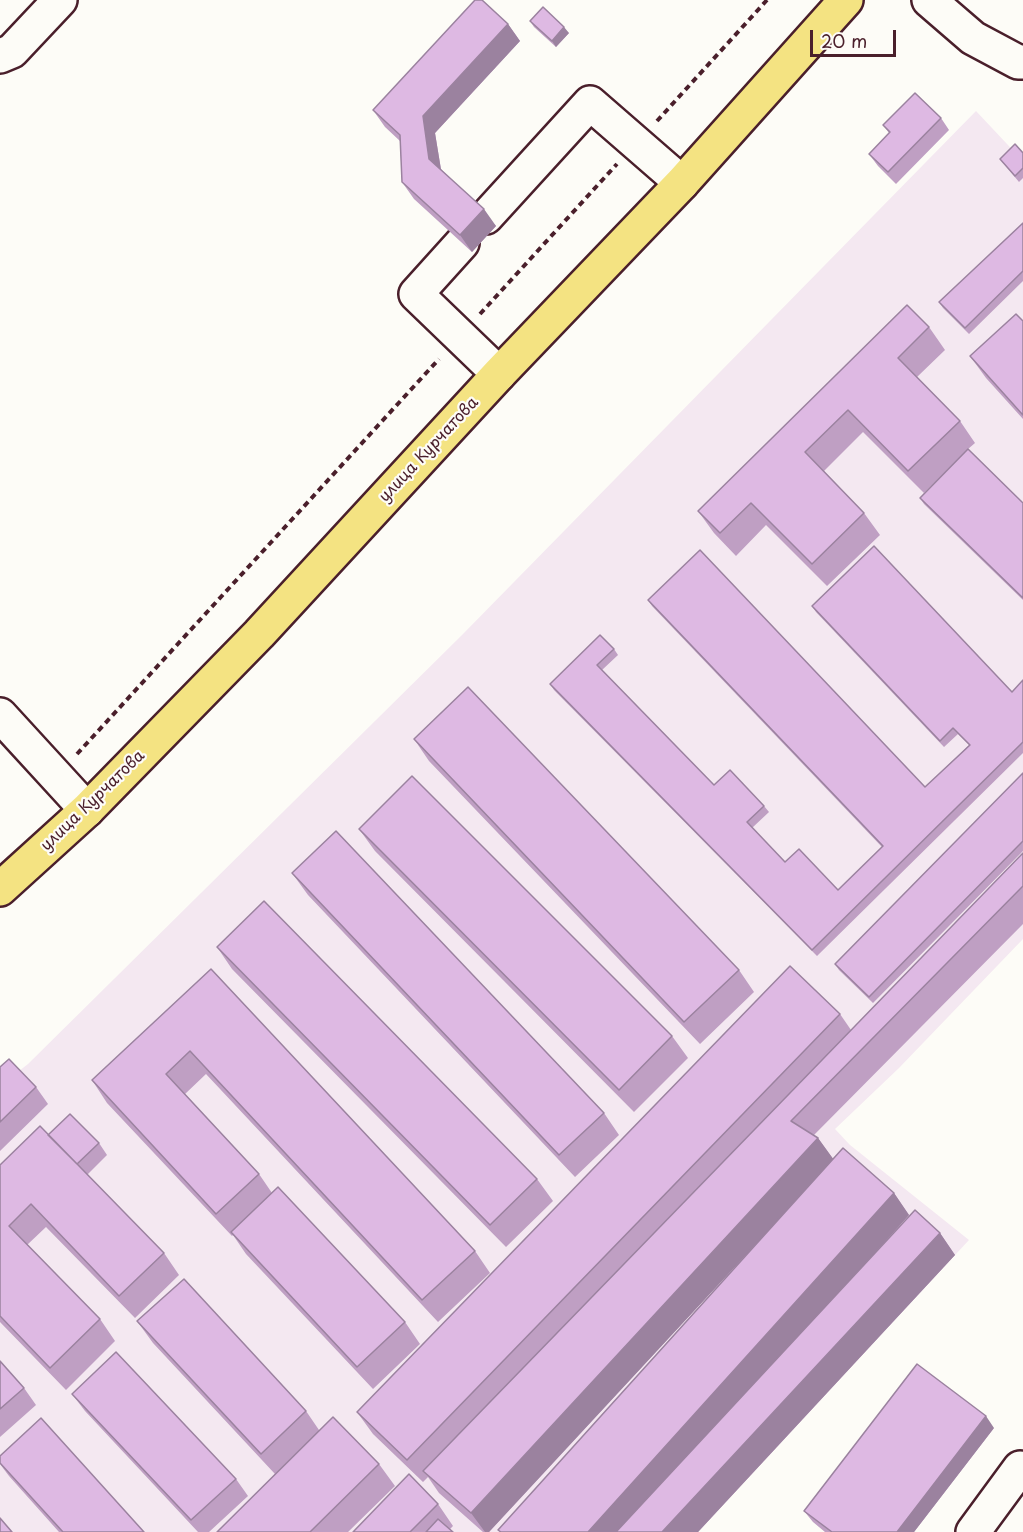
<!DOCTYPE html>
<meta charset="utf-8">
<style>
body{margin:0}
#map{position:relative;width:1023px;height:1532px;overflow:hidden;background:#fdfcf7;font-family:"Playpen Sans",sans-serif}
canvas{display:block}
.scale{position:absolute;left:810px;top:30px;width:86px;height:27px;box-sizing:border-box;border:3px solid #4a1f2b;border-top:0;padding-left:8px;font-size:18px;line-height:21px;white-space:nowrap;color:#4a1f2b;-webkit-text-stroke:4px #fdfcf7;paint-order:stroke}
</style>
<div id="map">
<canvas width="1023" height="1532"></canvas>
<div class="scale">20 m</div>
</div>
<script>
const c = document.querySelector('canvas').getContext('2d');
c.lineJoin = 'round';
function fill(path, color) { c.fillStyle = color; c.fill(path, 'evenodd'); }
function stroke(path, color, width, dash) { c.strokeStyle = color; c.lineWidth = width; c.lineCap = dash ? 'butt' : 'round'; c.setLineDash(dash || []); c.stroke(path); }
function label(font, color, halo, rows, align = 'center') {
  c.font = font + ' "Playpen Sans",sans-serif'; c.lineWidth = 4.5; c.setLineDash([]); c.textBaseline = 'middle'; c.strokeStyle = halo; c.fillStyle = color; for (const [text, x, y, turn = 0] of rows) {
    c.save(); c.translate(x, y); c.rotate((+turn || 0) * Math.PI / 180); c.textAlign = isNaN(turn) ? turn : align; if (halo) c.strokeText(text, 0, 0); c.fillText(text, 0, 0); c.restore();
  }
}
fill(new Path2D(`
 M 976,111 L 1023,161 L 1023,939 L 899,1068 L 835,1129 L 850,1145 L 969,1240 L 698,1532 L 0,1532 L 0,1086 L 28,1064 L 462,635 Z`), '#f4e8f1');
const minor = new Path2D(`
 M 929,0 L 973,38 L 1018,62 L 1023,62
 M 0,56 L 12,51 L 60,0
 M 486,217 L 590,103 L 682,183
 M 462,243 L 416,294 L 499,374
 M 0,715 L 87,810
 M 973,1532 L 1020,1468`);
const major = new Path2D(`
 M 0,889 L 87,810 L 259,634 L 499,374 L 682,183 L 846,0`);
stroke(minor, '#4a1f2b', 38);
stroke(major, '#4a1f2b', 38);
stroke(new Path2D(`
 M 657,121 L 767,0
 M 480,314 L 617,164
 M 77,754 L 439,359`), '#4a1f2b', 4, [6, 4.5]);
stroke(minor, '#fdfcf7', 33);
stroke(major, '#f4e382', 33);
fill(new Path2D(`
 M 530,21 L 569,33 L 556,47 L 534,27 Z
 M 508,24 L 520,41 L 435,133 L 441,169 L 496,226 L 472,252 L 414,199 L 402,182 L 400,141 L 385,127 L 373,110 Z
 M 941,118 L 949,130 L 896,184 L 878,166 L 869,154 L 889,133 L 883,125 Z
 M 1023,153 L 1023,178 L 1019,182 L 1000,159 Z
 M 1023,223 L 1023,281 L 969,334 L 943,308 L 939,302 Z
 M 1023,321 L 1023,419 L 986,378 L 970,356 Z
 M 929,327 L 945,350 L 917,377 L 960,421 L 975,443 L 968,449 L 1023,503 L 1023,600 L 924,504 L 920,498 L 940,477 L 924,493 L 863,432 L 824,471 L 864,513 L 880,535 L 827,586 L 766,525 L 736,556 L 714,533 L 698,511 Z
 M 648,600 L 925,787 L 969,745 L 958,734 L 944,747 L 816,612 L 812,606 L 1012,692 L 1023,680 L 1023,753 L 817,956 L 554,690 L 550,684 L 614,649 L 618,655 L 602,670 L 714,785 L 764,806 L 769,812 L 752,828 L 785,862 L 838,890 L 882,847 L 652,606 Z
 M 414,739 L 739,970 L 754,992 L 700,1044 L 429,761 Z
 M 1023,773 L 1023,851 L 873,1003 L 839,970 L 835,964 Z
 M 359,829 L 672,1036 L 688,1058 L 634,1112 L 375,851 Z
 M 1023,853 L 1023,924 L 814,1135 L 818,1138 L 833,1159 L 894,1193 L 909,1215 L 871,1258 L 940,1233 L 955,1255 L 698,1532 L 500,1532 L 498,1530 L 768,1231 L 489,1532 L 483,1532 L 439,1493 L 428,1477 L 423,1482 L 373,1434 L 357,1412 L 840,1014 L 851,1030 Z
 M 292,873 L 604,1113 L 619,1135 L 575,1177 L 308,895 Z
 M 217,947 L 537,1179 L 553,1201 L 506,1247 L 232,969 Z
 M 211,969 L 475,1251 L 490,1273 L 438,1322 L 206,1074 L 185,1094 L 259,1174 L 272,1193 L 405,1322 L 420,1344 L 373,1389 L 246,1254 L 233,1235 L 232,1236 L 107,1103 L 92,1080 Z
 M 0,1067 L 36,1087 L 48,1104 L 0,1151 Z
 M 48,1135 L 99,1143 L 107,1155 L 87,1175 L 164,1253 L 179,1275 L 135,1318 L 46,1227 L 27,1245 L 100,1319 L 115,1341 L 66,1390 L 0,1322 L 0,1165 Z
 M 137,1321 L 306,1411 L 319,1430 L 379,1464 L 395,1486 L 348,1532 L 217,1532 L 275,1474 L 153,1343 Z
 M 0,1361 L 24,1388 L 36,1405 L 0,1437 Z
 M 72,1394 L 236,1479 L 248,1496 L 209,1532 L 198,1532 L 85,1411 Z
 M 994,1428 L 914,1532 L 825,1532 L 813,1522 L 804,1511 Z
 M 0,1456 L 144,1532 L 59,1532 L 9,1476 L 0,1464 Z
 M 438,1504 L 453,1526 L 450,1529 L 453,1532 L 353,1532 Z`), '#bf9fc3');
fill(new Path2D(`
 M 508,24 L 520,41 L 435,133 L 442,176 L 429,159 L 423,116 Z
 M 564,27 L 569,33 L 556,47 L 552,41 Z
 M 484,209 L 496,226 L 472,252 L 460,235 Z
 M 818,1138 L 834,1160 L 489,1532 L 485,1532 L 471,1513 Z
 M 894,1193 L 909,1215 L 623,1532 L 588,1532 Z
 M 940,1233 L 955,1255 L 698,1532 L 662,1532 Z
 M 986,1416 L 994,1428 L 914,1532 L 897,1532 Z`), '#9b829f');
const building = new Path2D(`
 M 475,0 L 482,0 L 508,24 L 423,116 L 429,159 L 484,209 L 460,235 L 402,182 L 400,135 L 373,110 Z
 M 543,7 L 564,27 L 552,41 L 530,21 Z
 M 915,93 L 941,118 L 888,172 L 869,154 L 890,132 L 883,125 Z
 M 1015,144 L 1023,153 L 1023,168 L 1015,176 L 1000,159 Z
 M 1023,223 L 1023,271 L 965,328 L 939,302 Z
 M 907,305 L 929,327 L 898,358 L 960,421 L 908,471 L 848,410 L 805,452 L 864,513 L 812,564 L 751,503 L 720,533 L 698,511 Z
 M 1016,314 L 1023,321 L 1023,415 L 970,356 Z
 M 968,449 L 1023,503 L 1023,598 L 920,498 Z
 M 874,546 L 1012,692 L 1023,680 L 1023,742 L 812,950 L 550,684 L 600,635 L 614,649 L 597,665 L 714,785 L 730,770 L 764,806 L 747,822 L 785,862 L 799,849 L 838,890 L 883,846 L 648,600 L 700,550 L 925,787 L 970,745 L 953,728 L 940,741 L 812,606 Z
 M 468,687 L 739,970 L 684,1022 L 414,739 Z
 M 1023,773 L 1023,841 L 869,997 L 835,964 Z
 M 412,776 L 672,1036 L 619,1090 L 359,829 Z
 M 336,831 L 604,1113 L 559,1155 L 292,873 Z
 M 1023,853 L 1023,886 L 791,1121 L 818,1138 L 471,1513 L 423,1471 Z
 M 264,901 L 537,1179 L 490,1225 L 217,947 Z
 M 790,966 L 840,1014 L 407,1460 L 357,1412 Z
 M 211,969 L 475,1251 L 422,1300 L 190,1051 L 166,1074 L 259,1174 L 216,1214 L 92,1080 Z
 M 9,1059 L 36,1087 L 0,1122 L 0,1067 Z
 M 70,1114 L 99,1143 L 77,1164 L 48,1135 Z
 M 40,1126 L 164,1253 L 119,1296 L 31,1204 L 9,1226 L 100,1319 L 50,1368 L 0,1316 L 0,1165 Z
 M 843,1148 L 894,1193 L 588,1532 L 501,1532 L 498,1530 Z
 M 278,1187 L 405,1322 L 357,1367 L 231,1232 Z
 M 915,1210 L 940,1233 L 662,1532 L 616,1532 Z
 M 184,1279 L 306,1411 L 261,1454 L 137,1321 Z
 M 116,1352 L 236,1479 L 191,1520 L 72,1394 Z
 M 0,1361 L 24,1388 L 0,1409 Z
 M 917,1364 L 986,1416 L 897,1532 L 832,1532 L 804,1511 Z
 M 333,1417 L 379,1464 L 310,1532 L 217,1532 Z
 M 41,1418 L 144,1532 L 63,1532 L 0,1463 L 0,1456 Z
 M 409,1474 L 438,1504 L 410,1532 L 353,1532 Z
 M 0,1518 L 12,1532 L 0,1532 Z
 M 438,1519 L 453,1532 L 426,1532 Z`);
fill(building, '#deb9e3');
stroke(building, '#9b829f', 1.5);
label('16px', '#4a1f2b', '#fdfcf7', [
 ["улица Курчатова",429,450,-47],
 ["улица Курчатова",93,801,-44]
]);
</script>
